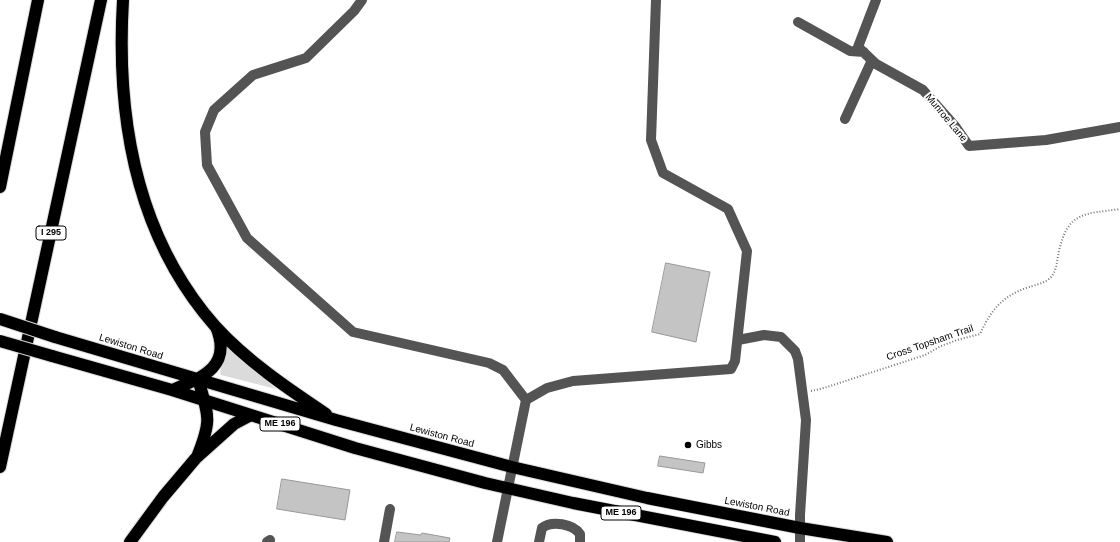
<!DOCTYPE html>
<style>
body{margin:0}
canvas{display:block;background:#fff}
</style>
<canvas width="1120" height="542"></canvas>
<script>
const c = document.querySelector('canvas').getContext('2d');
c.lineJoin = 'round';
function fill(path, color) { c.fillStyle = color; c.fill(path, 'evenodd'); }
function stroke(path, color, width, dash) { c.strokeStyle = color; c.lineWidth = width; c.lineCap = dash ? 'butt' : 'round'; c.setLineDash(dash || []); c.stroke(path); }
function label(font, color, halo, rows, align = 'center') {
  c.font = font + ' Helvetica,sans-serif'; c.lineWidth = 4; c.setLineDash([]); c.textBaseline = 'middle'; c.strokeStyle = halo; c.fillStyle = color; for (const [text, x, y, turn = 0] of rows) {
    c.save(); c.translate(x, y); c.rotate((+turn || 0) * Math.PI / 180); c.textAlign = isNaN(turn) ? turn : align; if (halo) c.strokeText(text, 0, 0); c.fillText(text, 0, 0); c.restore();
  }
}
fill(new Path2D(`
 M 226,345 L 276,389 L 221,375 L 220,373 Z`), '#dbdbdb');
const building = new Path2D(`
 M 666,263 L 710,272 L 696,342 L 652,332 Z
 M 660,456 L 705,463 L 703,473 L 658,466 Z
 M 282,479 L 350,490 L 345,520 L 277,509 Z
 M 397,532 L 421,535 L 422,533 L 450,538 L 449,542 L 395,542 Z`);
fill(building, '#c4c4c4');
stroke(building, '#989898', 1);
const highway = new Path2D(`
 M 123,0 C 116,117 135,235 215,326 C 247,361 287,388 326,414
 M 0,187 L 38,0
 M 55,337 L 336,420 L 512,467 L 647,498 L 800,528 L 887,542
 M 52,356 L 172,390 L 355,448 L 485,483 L 573,503 L 775,542
 M 172,390 C 201,378 233,367 216,327
 M 197,457 C 212,420 209,417 198,379
 M 0,467 L 101,0
 M 130,542 L 163,497 L 196,458 L 234,424 L 251,415`);
stroke(highway, '#dbdbdb', 14);
stroke(new Path2D(`
 M 811,391 L 824,388 L 925,355 L 941,346 L 957,340 L 980,334 C 991,310 1002,296 1029,287 C 1035,285 1046,283 1051,277 C 1057,270 1057,260 1059,251 C 1068,211 1085,214 1120,209`), '#767676', 2, [1, 2]);
stroke(new Path2D(`
 M 362,0 L 354,11 L 306,58 L 253,75 L 214,110 L 205,132 L 207,165 L 247,238 L 353,332 L 489,363 L 503,370 L 526,400 L 547,388 L 573,381 L 731,369 L 735,361 L 747,251 L 728,209 L 663,173 L 651,140 L 656,0
 M 876,0 L 858,47 L 876,64 L 923,90 L 955,126 L 969,146 L 1046,140 L 1120,127
 M 798,22 L 850,51 L 864,52
 M 845,119 L 872,60
 M 738,340 L 764,335 L 781,337 L 795,351 L 798,359 L 806,420 L 800,515 L 800,542
 M 267,542 L 270,540
 M 384,542 L 390,509
 M 497,542 L 526,400
 M 539,542 L 542,528 C 552,520 573,524 580,534 L 580,542`), '#545454', 10);
stroke(highway, '#000', 12);
const highwayBridge = new Path2D(`
 M 0,319 L 55,337
 M 0,341 L 52,356`);
stroke(highwayBridge, '#dbdbdb', 14, []);
stroke(highwayBridge, '#000', 12);
for (const [x, y, r, color] of [
 [688,445,4,"#000"]
]) { const dot = new Path2D(); dot.arc(x, y, r, 0, 2 * Math.PI); c.fillStyle = color; c.fill(dot); stroke(dot, '#fff', 1.5); }
for (const [x, y, w] of [
 [51,233,30],
 [280,424,40],
 [621,513,40]
]) { const box = new Path2D(); box.roundRect(x - w / 2, y - 7, w, 14, 3); c.fillStyle = '#fff'; c.fill(box); stroke(box, '#000', 1); }
label('bold 9px', '#000', null, [
 ["I 295",51,233],
 ["ME 196",280,424],
 ["ME 196",621,513]
]);
label('10px', '#000', '#fff', [
 ["Munroe Lane",946,118,50],
 ["Cross Topsham Trail",930,343,-19],
 ["Lewiston Road",131,347,17],
 ["Lewiston Road",442,436,15],
 ["Lewiston Road",757,507,11]
]);
label('10px', '#000', '#fff', [
 ["Gibbs",696,445]
], 'left');
</script>
